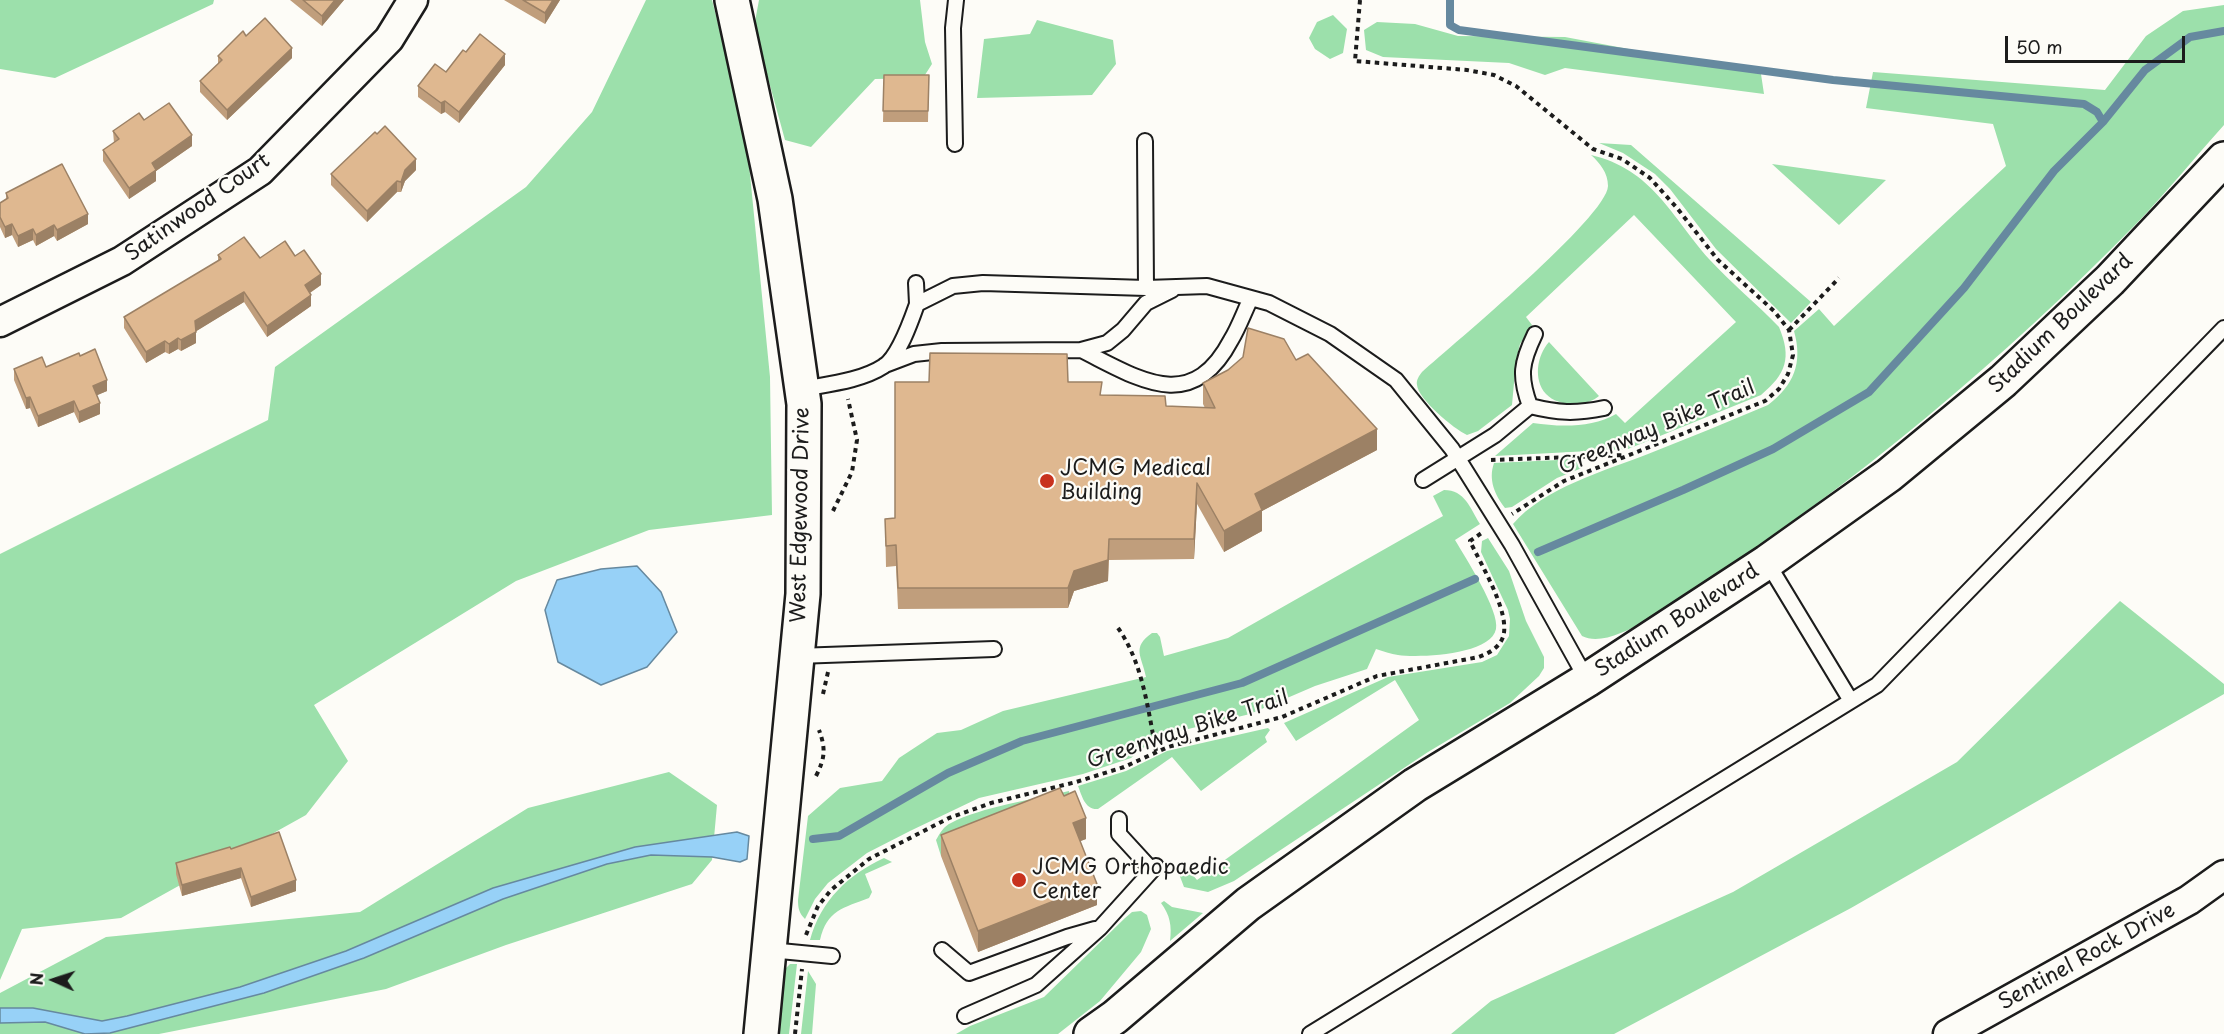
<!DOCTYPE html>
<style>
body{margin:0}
#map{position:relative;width:2224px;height:1034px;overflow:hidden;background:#fdfcf7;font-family:"Playpen Sans",sans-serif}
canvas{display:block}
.north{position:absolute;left:24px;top:950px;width:60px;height:60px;-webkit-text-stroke:4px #fdfcf7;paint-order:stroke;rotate:273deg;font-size:16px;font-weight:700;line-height:24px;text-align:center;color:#1c1c1c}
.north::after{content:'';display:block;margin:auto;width:21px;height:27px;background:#1c1c1c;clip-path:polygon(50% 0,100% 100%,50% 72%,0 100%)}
.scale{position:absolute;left:2005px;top:36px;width:180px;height:27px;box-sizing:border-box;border:3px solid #1c1c1c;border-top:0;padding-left:8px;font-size:18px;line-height:21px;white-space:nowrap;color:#1c1c1c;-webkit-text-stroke:4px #fdfcf7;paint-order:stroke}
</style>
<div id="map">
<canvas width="2224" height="1034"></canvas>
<div class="north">N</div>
<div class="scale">50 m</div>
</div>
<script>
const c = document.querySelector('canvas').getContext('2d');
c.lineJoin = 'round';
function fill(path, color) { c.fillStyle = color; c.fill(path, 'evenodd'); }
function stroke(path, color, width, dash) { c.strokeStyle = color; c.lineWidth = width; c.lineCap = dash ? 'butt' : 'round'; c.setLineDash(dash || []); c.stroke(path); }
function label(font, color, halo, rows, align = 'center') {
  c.font = font + ' "Playpen Sans",sans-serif'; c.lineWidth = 4.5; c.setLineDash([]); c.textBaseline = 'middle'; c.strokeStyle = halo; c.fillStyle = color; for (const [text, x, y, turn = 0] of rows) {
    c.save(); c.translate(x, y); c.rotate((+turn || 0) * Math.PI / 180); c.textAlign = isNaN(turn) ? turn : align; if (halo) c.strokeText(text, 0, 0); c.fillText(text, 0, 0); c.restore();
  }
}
fill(new Path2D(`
 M 0,0 L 214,0 L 213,4 L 55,78 L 0,69 Z
 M 646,0 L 712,0 L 746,134 L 770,377 L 772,515 L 649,530 L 516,581 L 314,705 L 348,761 L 306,815 L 121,918 L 22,929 L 0,980 L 0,554 L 268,420 L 275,367 L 526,187 L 592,112 Z
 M 759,0 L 920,0 L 925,42 L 932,64 L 923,78 L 875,79 L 811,147 L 785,140 L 754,27 Z
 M 2224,5 L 2224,125 C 2195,157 2167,192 2137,223 C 2003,360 1855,484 1694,589 C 1669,605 1611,651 1582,636 L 1513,524 C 1544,488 1604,471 1648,454 C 1688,438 1728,422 1768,405 C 1794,385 1803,363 1794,331 L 1819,309 L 1834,326 L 2006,166 L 1993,124 L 1866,108 L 1873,72 L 2105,90 L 2146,36 L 2183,11 Z
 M 1333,15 L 1347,29 L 1343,53 L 1330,59 L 1315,49 L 1309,38 L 1317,22 Z
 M 1037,20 L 1113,40 L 1116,64 L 1092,95 L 977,98 L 984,39 L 1030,34 Z
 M 1377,22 L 1415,24 L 1458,36 L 1565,37 L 1761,74 L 1764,94 L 1565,68 L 1545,75 L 1509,63 L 1383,57 L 1366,50 L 1364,30 Z
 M 1599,143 L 1631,145 L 1811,302 L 1791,323 L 1716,249 L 1670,189 L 1655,174 L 1623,153 Z
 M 1591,155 C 1652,169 1672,217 1709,259 C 1731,283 1757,304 1779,327 C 1792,358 1786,374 1761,395 L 1628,449 L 1495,456 L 1533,423 C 1560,427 1592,428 1616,414 L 1625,423 L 1736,322 L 1634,215 L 1526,317 L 1532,325 L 1520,344 L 1516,361 L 1512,405 L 1478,431 L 1467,435 C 1454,429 1418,399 1417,385 C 1416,380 1419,376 1422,372 C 1452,345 1607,217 1608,186 C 1608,173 1600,163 1591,155 Z
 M 1772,164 L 1886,180 L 1839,225 Z
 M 1549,342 L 1599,396 C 1587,407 1558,407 1546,394 C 1533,380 1537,355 1549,342 Z
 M 1580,459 L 1584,464 L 1582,468 L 1557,478 L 1512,507 L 1505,508 C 1495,495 1488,480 1494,463 Z
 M 1444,490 C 1465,490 1470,508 1480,524 L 1455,540 C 1465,557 1500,611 1496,629 C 1491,655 1419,658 1398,655 C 1391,654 1383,651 1376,649 L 1367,669 L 1315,686 L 1250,714 L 1147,739 L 1147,745 L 1131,758 L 1083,774 L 979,798 L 910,831 L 867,853 L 828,883 L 815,899 L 805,919 C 799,913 798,908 798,900 L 808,816 L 840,788 L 882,781 L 899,758 L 937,733 L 961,730 L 1003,711 L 1146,677 C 1142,656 1131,648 1152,633 L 1157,633 L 1160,637 L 1164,656 L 1228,638 L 1443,516 L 1433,496 Z
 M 1488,538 L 1509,571 L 1526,621 L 1544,657 L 1544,668 L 1539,676 L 1510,703 L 1428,752 L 1234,881 L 1208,892 L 1184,887 L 1179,874 L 1186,867 L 1197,880 L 1419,720 L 1395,680 L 1296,741 L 1284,723 L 1388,677 L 1482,662 L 1497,655 L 1509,636 L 1510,619 L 1508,610 L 1481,552 L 1482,541 Z
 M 2120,601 L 2224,684 L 2224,694 L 1851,908 L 1614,1034 L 1451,1034 L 1491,1001 L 1733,892 L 1957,762 Z
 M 1268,728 L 1270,730 L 1265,737 L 1267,742 L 1201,791 L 1172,757 L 1098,809 C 1085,810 1082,796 1078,786 L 1126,771 L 1167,751 Z
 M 669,772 L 717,805 L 712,860 L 692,884 L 506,945 L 386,989 L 159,1034 L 0,1034 L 0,993 L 106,937 L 360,912 L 528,808 Z
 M 1069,791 L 1070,803 L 941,856 L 936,840 C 940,833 944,826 951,823 C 981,807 1035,799 1069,791 Z
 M 884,858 L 892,862 L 865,874 L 872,892 L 869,898 C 843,908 827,910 820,940 L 810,940 C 821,900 848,875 884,858 Z
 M 1164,901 L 1172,907 L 1203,913 L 1170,941 C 1172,926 1170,915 1161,903 Z
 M 1141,911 L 1147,915 L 1151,929 L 1141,952 L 1100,1001 L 1058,1034 L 956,1034 L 970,1026 L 1044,997 L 1125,918 L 1132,912 Z
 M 790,964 L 797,964 L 789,1034 L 777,1034 L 785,969 Z
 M 808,971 L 816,984 L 812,1034 L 801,1034 Z`), '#9ce0ab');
const water = new Path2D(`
 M 637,566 L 661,592 L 677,632 L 647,667 L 601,685 L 558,662 L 545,610 L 557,580 L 601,569 Z
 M 737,832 L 749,836 L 747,859 L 740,862 L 712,857 L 651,855 L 607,864 L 503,899 L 364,958 L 264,993 L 110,1033 L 85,1034 L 45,1022 L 0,1023 L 0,1008 L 33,1008 L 102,1021 L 127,1016 L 240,987 L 346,951 L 493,888 L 635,847 Z`);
fill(water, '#97d1f7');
stroke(water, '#66899f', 1.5);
stroke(new Path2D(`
 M 1450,0 L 1450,25 L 1459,30 L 1833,80 L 2084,104 L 2097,112 L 2103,122
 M 1538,552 L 1683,490 L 1773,449 L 1869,392 L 1964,288 L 2054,171 L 2103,122 L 2145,70 L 2190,37 L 2224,31
 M 813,839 L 839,836 L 948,773 L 1022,741 L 1242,683 L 1475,579`), '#66899f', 8);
const lane = new Path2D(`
 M 1145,141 L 1146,288
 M 955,144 L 953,28 L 956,0
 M 916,283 L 917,304
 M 1535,334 C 1521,363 1519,376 1530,406 C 1558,413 1575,414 1604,408
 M 1081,350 C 1138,378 1191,416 1231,340 C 1239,327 1244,312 1251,298
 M 885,365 L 914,354 L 942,351 L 1081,350 L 1107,343 L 1123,330 L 1146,303 L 1172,290
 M 802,389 C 828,384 861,381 884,366 C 899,356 911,321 917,304 L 953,286 L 983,283 L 1146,288 L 1207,286 L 1269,303 L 1330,334 L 1396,380 L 1452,449 L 1512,545 L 1587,680
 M 1423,480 L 1495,435 L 1530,406
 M 1767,562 L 1851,701
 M 797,656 L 994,649
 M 1119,819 L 1119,834 L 1152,870
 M 770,950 L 832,956
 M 942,950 L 969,973 L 1067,937 L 1095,929
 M 965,1016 L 1036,985 L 1100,928 L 1156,866
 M 1310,1034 L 1877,685 L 2224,328`);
const street = new Path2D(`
 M 0,322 L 122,261 L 260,171 L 389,39 L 413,0
 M 1948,1034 L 2189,900 L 2224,875`);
const secondary = new Path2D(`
 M 732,0 L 775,199 L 804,404 L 803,594 L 761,1034
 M 1091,1034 L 1115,1017 L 1248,904 L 1415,785 L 1587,680 L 1767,562 L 1889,475 L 2003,381 L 2110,280 L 2224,159`);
stroke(lane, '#1c1c1c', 18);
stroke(street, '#1c1c1c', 33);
stroke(secondary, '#1c1c1c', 38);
stroke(new Path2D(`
 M 1360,0 L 1355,61 L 1467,70 L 1494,75 L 1516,86 L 1593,149 L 1622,159 L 1650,178 L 1677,208 L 1718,260 L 1774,311 L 1789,330 L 1793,355 L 1788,374 L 1779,389 L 1765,401 L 1564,481 L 1512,514
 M 1789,330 L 1839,278
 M 1491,460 L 1625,455
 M 833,511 L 852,472 L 857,440 L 848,399
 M 1118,628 C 1143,663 1148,710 1156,751
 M 823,694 L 828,672
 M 816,776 C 825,758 826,749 819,730
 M 806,935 L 818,906 L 831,890 L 869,859 L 949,818 L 991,803 L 1076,782 L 1124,767 L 1168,747 L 1282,717 L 1377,676 L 1479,657 C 1489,653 1499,648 1503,637 C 1511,613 1480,563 1470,541 L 1483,532
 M 795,1034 L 802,969`), '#1c1c1c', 4, [4.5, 4.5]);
stroke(lane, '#fdfcf7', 14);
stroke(street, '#fdfcf7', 28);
stroke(secondary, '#fdfcf7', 33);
fill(new Path2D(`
 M 290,0 L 344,0 L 322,26 Z
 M 504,0 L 560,0 L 545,24 Z
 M 246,36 L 292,58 L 227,120 L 200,92 L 200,81 L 218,64 L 218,56 Z
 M 466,52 L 505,65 L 459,123 L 445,112 L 441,114 L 418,97 L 418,86 L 446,72 Z
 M 884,75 L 929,75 L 928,122 L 883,122 Z
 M 144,120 L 192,146 L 156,171 L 156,181 L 129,199 L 103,161 L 103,150 L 114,143 L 113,131 Z
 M 416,170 L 405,181 L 401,192 L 397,192 L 367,222 L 331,185 L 331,174 Z
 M 6,193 L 88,224 L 57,241 L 54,236 L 36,246 L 33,240 L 18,247 L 12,235 L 5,238 L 0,227 L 0,203 L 6,200 Z
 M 218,255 L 260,258 L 295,256 L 321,285 L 310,293 L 311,306 L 267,337 L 244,302 L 196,331 L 196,343 L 181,351 L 178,349 L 169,354 L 165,352 L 146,363 L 124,328 L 124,317 L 218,261 Z
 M 80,356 L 107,391 L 97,395 L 100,414 L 79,423 L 74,412 L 38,427 L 30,408 L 26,409 L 14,380 L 14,369 L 46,367 Z
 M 1296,360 L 1377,450 L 1262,511 L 1262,531 L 1224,552 L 1197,504 L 1194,559 L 1109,560 L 1108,581 L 1074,591 L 1068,608 L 898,609 L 896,566 L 886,567 L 885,519 L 895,518 L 1068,382 L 1102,395 L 1166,406 L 1205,408 L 1203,404 L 1203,383 Z
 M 1064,796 L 1086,839 L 1080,841 L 1097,905 L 978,952 L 941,856 L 941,835 Z
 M 231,849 L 296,891 L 251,907 L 241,878 L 182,896 L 176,874 L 176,863 Z`), '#c09e7c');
fill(new Path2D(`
 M 335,0 L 344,0 L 322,26 L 322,16 Z
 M 553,0 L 560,0 L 545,24 L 545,13 Z
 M 292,48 L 292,58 L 227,120 L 227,110 Z
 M 505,54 L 505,65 L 459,123 L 459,112 Z
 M 445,101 L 445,112 L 441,114 L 441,103 Z
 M 192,135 L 192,146 L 156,171 L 156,181 L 129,199 L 129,188 L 152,163 Z
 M 416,159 L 416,170 L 405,181 L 401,192 L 401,182 L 405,170 Z
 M 397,181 L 397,192 L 367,222 L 367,211 Z
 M 88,214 L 88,224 L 57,241 L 57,230 Z
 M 12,224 L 12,235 L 5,238 L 5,227 Z
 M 54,225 L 54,236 L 36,246 L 36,235 Z
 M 33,229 L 33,240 L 18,247 L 18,236 Z
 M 321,274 L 321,285 L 305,296 L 305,285 Z
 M 244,292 L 244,302 L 195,332 L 195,321 Z
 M 311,295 L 311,306 L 267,337 L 267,326 Z
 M 196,332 L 196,343 L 181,351 L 181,340 Z
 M 178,338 L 178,349 L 169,354 L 169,344 Z
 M 165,341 L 165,352 L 146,363 L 146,352 Z
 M 107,380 L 107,391 L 93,397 L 93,386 Z
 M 30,397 L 30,408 L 26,409 L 26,398 Z
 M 74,401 L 74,412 L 38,427 L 38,416 Z
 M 100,403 L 100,414 L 79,423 L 79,412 Z
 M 1377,429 L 1377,450 L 1262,511 L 1262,531 L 1224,552 L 1224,531 L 1255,494 Z
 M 1197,483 L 1197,504 L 1194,559 L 1194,539 Z
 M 1109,539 L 1108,581 L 1074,591 L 1068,608 L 1068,588 L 1074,571 Z
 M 1086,818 L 1086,839 L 1073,844 L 1073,823 Z
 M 241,868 L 241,878 L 182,896 L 182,885 Z
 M 296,880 L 296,891 L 251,907 L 251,897 Z
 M 1097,884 L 1097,905 L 978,952 L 978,931 Z`), '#9c8165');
const building = new Path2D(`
 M 303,0 L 335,0 L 322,16 Z
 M 523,0 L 553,0 L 545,13 Z
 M 265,18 L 292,48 L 227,110 L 200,81 L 222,60 L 218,56 L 243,31 L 246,36 Z
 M 480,34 L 505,54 L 459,112 L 445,101 L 441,103 L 418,86 L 435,64 L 446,72 L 463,50 L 466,52 Z
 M 884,75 L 929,75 L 928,111 L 883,111 Z
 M 169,103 L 192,135 L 152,163 L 156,170 L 129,188 L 103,150 L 119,139 L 113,131 L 139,113 L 144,120 Z
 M 385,126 L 416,159 L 405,170 L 401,182 L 397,181 L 367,211 L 331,174 L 375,132 L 377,134 Z
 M 62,164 L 88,214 L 57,230 L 54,225 L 36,235 L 33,229 L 18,236 L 12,224 L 5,227 L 0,217 L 0,203 L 8,198 L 6,193 Z
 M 244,237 L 260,258 L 285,241 L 295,256 L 304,250 L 321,274 L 305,285 L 311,295 L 267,326 L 244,292 L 195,321 L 196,332 L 181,340 L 178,338 L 169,344 L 165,341 L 146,352 L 124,317 L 221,259 L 218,255 Z
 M 1248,328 L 1284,339 L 1296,360 L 1308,354 L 1377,429 L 1255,494 L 1262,510 L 1224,531 L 1197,483 L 1194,539 L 1109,539 L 1108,560 L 1074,571 L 1068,588 L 898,588 L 896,545 L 886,546 L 885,519 L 895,518 L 895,382 L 929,382 L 930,353 L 1067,354 L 1068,382 L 1102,382 L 1100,395 L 1165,396 L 1166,406 L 1215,408 L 1203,383 L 1228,370 L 1243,357 Z
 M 95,349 L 107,380 L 93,386 L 100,403 L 79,412 L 74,401 L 38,416 L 30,397 L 26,398 L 14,369 L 42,357 L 46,367 L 79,353 L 80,356 Z
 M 1060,788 L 1064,796 L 1075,791 L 1086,818 L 1073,823 L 1097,884 L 978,931 L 941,835 Z
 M 279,832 L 296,880 L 251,897 L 241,868 L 182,885 L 176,863 L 230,847 L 231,849 Z`);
fill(building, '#dfb890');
stroke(building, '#9c8165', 1.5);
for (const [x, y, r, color] of [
 [1047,481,8,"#c8321e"],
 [1019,880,8,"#c8321e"]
]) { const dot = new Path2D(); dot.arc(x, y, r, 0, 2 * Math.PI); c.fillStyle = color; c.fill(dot); stroke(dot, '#fdfcf7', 2); }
label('21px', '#1c1c1c', '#fdfcf7', [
 ["Satinwood Court",198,208,-35],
 ["Stadium Boulevard",2061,324,-44],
 ["Greenway Bike Trail",1657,428,-23],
 ["West Edgewood Drive",801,515,-89],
 ["Stadium Boulevard",1677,621,-33],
 ["Greenway Bike Trail",1188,730,-18],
 ["Sentinel Rock Drive",2087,957,-29]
]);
label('21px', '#1c1c1c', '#fdfcf7', [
 ["JCMG Medical",1060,469],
 ["Building",1060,493],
 ["JCMG Orthopaedic",1032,868],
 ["Center",1032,892]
], 'left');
</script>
